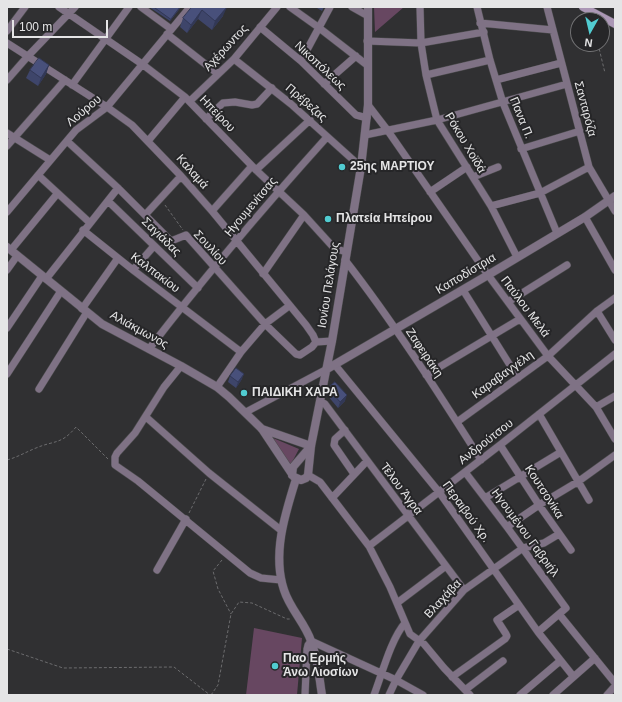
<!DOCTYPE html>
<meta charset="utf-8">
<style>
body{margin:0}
#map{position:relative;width:622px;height:702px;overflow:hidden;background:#303032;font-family:Arial,sans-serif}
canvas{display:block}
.frame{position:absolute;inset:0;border:8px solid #e5e5e6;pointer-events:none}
.north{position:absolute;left:570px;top:12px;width:40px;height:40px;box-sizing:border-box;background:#262628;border:1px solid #727274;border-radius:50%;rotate:188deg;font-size:11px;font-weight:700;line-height:16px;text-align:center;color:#e5e5e6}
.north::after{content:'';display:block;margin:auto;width:14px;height:18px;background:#51ccd1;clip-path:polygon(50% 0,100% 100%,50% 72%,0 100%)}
.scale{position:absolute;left:12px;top:20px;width:96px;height:18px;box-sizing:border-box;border:2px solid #e5e5e6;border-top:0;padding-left:5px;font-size:12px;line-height:14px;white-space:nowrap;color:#e5e5e6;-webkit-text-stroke:3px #262628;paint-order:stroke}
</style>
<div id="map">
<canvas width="622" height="702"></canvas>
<div class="frame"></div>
<div class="north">N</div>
<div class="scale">100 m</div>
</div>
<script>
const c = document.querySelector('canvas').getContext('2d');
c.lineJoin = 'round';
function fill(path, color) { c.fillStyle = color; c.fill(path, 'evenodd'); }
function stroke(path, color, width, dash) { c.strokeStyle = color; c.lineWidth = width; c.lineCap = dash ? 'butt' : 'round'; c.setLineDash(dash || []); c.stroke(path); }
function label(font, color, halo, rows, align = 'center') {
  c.font = font + ' Arial,sans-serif'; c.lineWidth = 4; c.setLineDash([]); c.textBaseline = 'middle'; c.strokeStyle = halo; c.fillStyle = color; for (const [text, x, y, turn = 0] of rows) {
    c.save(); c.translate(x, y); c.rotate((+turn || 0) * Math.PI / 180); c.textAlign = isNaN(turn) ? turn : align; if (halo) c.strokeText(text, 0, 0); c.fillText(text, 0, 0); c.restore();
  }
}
fill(new Path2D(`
 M 374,7 L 404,7 L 375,32 Z
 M 273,438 L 299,449 L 290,466 Z
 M 254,628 L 302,638 L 297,695 L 246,695 Z`), '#674761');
const minor = new Path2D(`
 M 59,7 L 142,64 L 185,97 L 256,170 L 304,215 L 334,248 L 346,252
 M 141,7 L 171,29
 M 290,7 L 318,27 L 367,65
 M 352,7 L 368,16
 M 420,7 L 421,43 L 426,75 L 437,120 L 491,206 L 517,257
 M 477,7 L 490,60 L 503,103 L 557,233
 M 547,7 L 589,167 L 615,211
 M 480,23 L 553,30
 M 260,27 L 301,61 L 356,115 L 367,118
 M 7,31 L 25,7
 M 167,34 L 218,74
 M 367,41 L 421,43 L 484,32
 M 7,43 L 107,107 L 132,125 L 181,176 L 212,211 L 306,325 L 313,335 L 316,342 L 332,341
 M 234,59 L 291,104 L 361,167
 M 301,61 L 330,7
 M 426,75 L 490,60
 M 7,80 L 28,56 L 75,7
 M 496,80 L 561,63
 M 324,84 L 356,56
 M 72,85 L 129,7
 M 190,101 L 234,59 L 277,7
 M 368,105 L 388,131 L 488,275 L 548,356 L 596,407 L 615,439
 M 206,119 L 223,103 L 235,102 L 252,105 L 257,104 L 272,88
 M 7,133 L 50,160
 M 365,135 L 437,120 L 567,84
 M 67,141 L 118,188 L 171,241 L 186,235 L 265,324 L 296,354 L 300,355 L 312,347 L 316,342
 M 148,141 L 185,97
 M 7,146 L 65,80
 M 521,149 L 580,131
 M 256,170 L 310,120
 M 38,175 L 89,222
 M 473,177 L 498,167
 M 430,192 L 467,167
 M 108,201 L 198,288
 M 491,206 L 540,193 L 589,167
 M 212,211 L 252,166
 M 7,212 L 76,130 L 107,107 L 190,7
 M 145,215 L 181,176
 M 585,217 L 615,270
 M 83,230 L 133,270 L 241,352
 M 11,250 L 57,194
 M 345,260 C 394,323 438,392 481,460
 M 7,270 L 17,256
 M 133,270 L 154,246
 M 263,274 L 304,215
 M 46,279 L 118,188
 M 463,290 L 518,378
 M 508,302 L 567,265
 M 82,309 L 118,258
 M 597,311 L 615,340
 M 7,328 L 42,276
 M 149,349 C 205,276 265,206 327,137
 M 335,365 L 439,492 L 538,632 L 573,676
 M 181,366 L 164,387 L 135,433 L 117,453 L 115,457 L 115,465 L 138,481 L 250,573 L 261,578 L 281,580
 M 7,374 L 61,291
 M 426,375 L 520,319
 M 217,387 L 241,352 L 265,324 L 289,306
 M 39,389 L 87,312
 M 321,402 L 325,404 L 464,590
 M 596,407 L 615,396
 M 246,412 L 327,369
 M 539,414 L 589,500
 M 146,417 L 209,473 L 282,531
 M 457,422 L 548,356 L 597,311 L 615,298
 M 345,430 L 335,439 L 334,445 L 354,474
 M 500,445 L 539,505 L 571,550
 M 465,472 L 507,527 L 566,608 L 538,632
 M 308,475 L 320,482 L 369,546 L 390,587 L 410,634 L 424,644 L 444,668 L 470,695
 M 332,498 L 367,461
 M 485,498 L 561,452
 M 507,527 L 539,505 L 579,481 L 615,455
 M 369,546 L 500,445 L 615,354
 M 157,570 L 186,519
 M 397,603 L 446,566
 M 559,614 L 615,683
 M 452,677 L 505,639 L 507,636 L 506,634 L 497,620 L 519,605
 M 465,690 L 503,661
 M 305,695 L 307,649 L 308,645 L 311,641 L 396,680 L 423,695
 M 374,695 C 382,674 391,639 405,623
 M 389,695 L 396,680 L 419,641 L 464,590 L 523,548 L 544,543 L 559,534
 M 520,695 L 560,661
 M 553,695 L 595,658
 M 607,695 L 615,686`);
const tertiary = new Path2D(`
 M 7,247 L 102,324 L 181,366 L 217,387 L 229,397 L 262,429 L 294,477 L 301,480 L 306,478 L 308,475 L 311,446 L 332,341 L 361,167 L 368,105 L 368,7
 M 327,369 L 488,275 L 585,217 L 615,196
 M 262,429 L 311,446
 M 292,475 L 293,467 L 311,446
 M 296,479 C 285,514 272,554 284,590 C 290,609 305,623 311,641 C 318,658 319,677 322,695`);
const secondary = new Path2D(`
 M 583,7 L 615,24`);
stroke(minor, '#4d4d4f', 8);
stroke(tertiary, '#4d4d4f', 9);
stroke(secondary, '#4d4d4f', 9);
stroke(new Path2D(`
 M 573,33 L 578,34
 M 587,44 L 589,44
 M 598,44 L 605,73
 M 165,205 L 183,230
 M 7,460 C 18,457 26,452 36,448 C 55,440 61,445 76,427 L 108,459
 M 189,513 L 206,479
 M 222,560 L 213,571 L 218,589 L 231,614
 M 7,649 L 63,668 L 174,667 L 210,695
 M 211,695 L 218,685 L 231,614 L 239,602 L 252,603 L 287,619 L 291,619`), '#6c6c6e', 1, [3, 2]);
stroke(minor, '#7f7285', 7);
stroke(tertiary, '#7f7285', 8);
stroke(secondary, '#ab97b5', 8);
fill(new Path2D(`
 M 149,7 L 181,7 L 170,21 Z
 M 192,7 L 223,16 L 212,30 L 198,19 L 187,33 L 180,27 L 183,18 Z
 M 317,7 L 324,7 L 322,11 L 317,8 Z
 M 49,65 L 46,74 L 38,86 L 26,78 L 30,70 Z
 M 230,376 L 242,379 L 236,388 L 228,382 Z
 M 329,387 L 345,401 L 338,408 L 327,395 Z`), '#3e456a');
fill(new Path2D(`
 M 180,7 L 181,7 L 170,21 L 171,19 Z
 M 227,7 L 223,16 L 212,30 L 215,21 Z
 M 202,10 L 198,19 L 187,33 L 191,25 Z
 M 49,65 L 46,74 L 38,86 L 41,78 Z
 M 244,374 L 242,379 L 236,388 L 238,382 Z
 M 347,395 L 345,401 L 338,408 L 340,402 Z`), '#323856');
const building = new Path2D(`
 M 154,7 L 180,7 L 171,19 Z
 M 192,7 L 227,7 L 215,21 L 202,10 L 191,25 L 183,18 Z
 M 39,58 L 49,65 L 41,78 L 30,70 Z
 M 236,368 L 244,374 L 238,382 L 230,376 Z
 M 335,382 L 347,395 L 340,402 L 329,389 L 329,387 Z`);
fill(building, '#48507b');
stroke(building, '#323856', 1);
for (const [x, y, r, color] of [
 [342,167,4,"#51ccd1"],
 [328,219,4,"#51ccd1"],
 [244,393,4,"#51ccd1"],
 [275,666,4,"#51ccd1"]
]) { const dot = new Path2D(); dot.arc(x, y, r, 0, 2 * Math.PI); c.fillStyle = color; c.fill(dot); stroke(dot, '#262628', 1.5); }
label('12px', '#e5e5e6', '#262628', [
 ["Αχέρωντος",226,48,-47],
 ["Νικοπόλεως",320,66,43],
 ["Πρέβεζας",306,103,41],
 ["Σανταρόζα",585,109,75],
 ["Λούρου",84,111,-40],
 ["Ηπείρου",217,114,46],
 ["Πανα Π.",521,118,68],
 ["Ρόκου Χοϊδά",465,143,59],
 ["Καλαμά",192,172,48],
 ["Ηγουμενίτσας",251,207,-50],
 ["Σαγιάδας",161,237,44],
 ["Σουλίου",210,248,47],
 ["Καλπακίου",155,273,37],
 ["Καποδίστρια",466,274,-31],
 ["Ιονίου Πελάγους",329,285,-81],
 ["Παύλου Μελά",525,307,53],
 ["Αλιάκμωνος",139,330,29],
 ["Ζαφειράκη",424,353,56],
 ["Καραβαγγέλη",503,375,-36],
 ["Ανδρούτσου",486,442,-38],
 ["Τέλου Άγρα",401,489,53],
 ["Κουτσονίκα",544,492,57],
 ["Περαιβού Χρ.",466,512,54],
 ["Ηγουμένου Γαβριήλ",525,533,54],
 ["Βλαχάβα",443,599,-47]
]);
label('bold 12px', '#e5e5e6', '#262628', [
 ["25ης ΜΑΡΤΙΟΥ",350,167],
 ["Πλατεία Ηπείρου",336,219],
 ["ΠΑΙΔΙΚΗ ΧΑΡΑ",252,393],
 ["Παο Ερμής",283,659],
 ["Άνω Λιοσίων",283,673]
], 'left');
</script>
